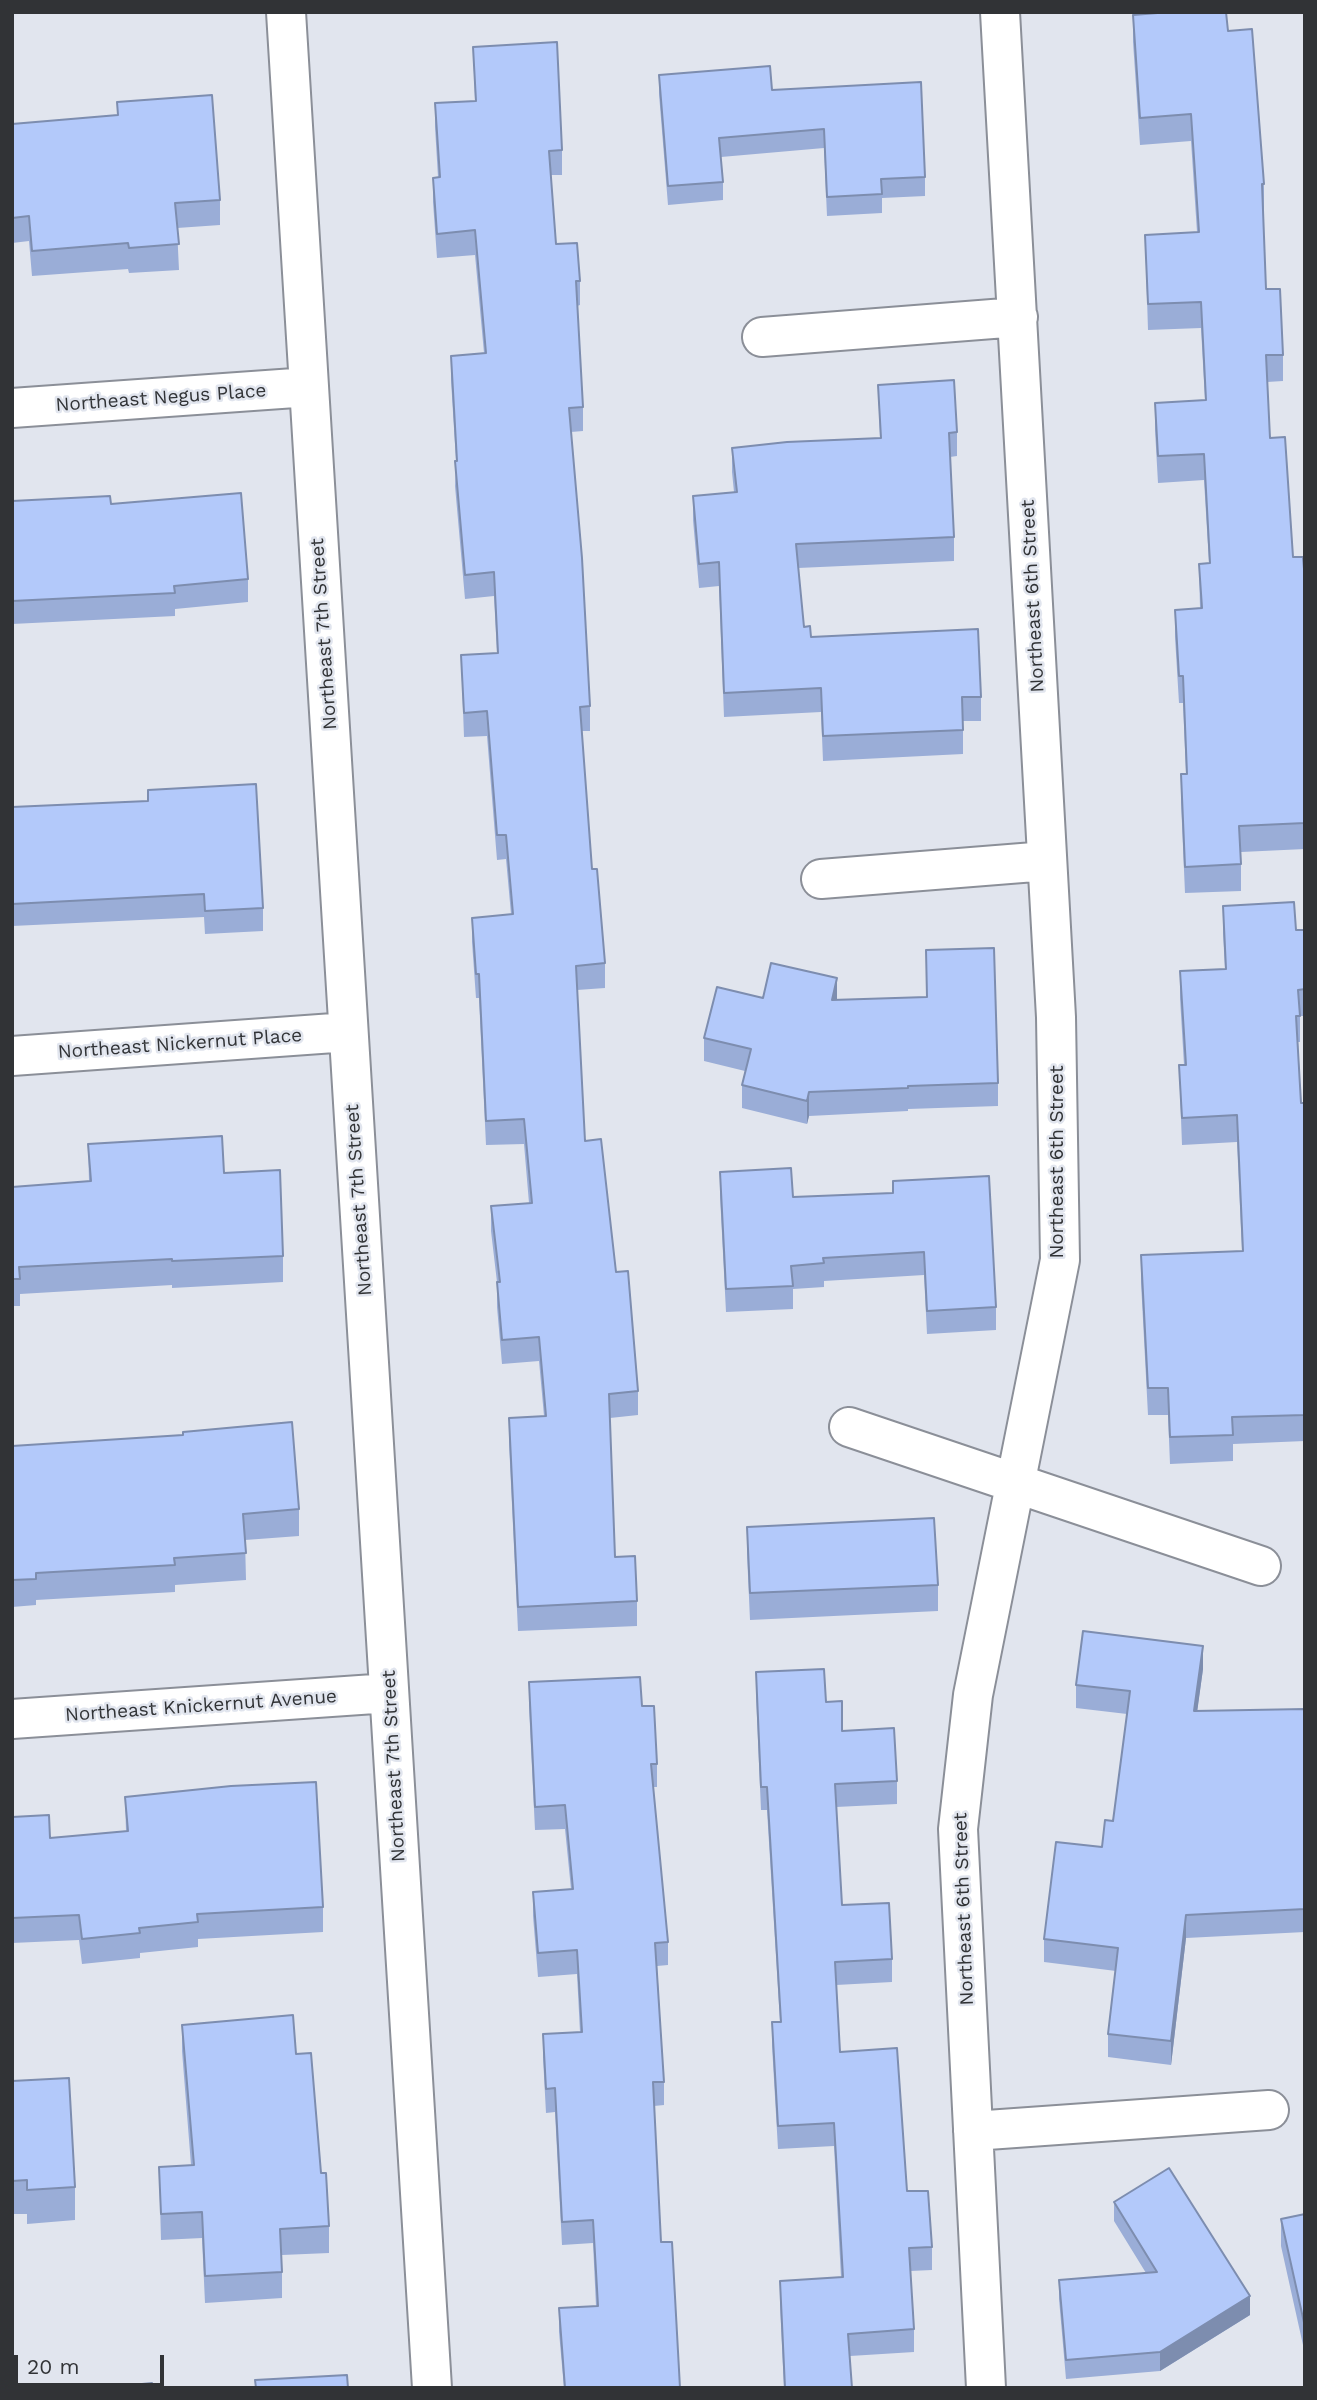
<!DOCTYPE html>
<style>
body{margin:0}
#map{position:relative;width:1317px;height:2400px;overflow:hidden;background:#e1e5ee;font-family:"Work Sans",sans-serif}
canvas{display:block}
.frame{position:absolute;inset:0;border:14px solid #313336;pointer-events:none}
.scale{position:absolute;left:14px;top:2355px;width:150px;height:32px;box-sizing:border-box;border:4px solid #313336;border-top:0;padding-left:9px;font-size:21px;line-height:24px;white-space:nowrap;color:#313336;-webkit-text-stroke:5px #e1e5ee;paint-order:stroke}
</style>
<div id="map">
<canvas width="1317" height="2400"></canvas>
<div class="frame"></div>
<div class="scale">20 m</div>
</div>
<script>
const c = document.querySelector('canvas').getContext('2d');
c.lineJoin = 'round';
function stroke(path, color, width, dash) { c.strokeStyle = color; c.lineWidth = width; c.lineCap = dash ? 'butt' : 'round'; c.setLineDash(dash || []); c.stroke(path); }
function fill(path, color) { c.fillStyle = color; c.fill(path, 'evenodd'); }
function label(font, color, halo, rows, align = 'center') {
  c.font = font + ' "Work Sans",sans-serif'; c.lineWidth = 5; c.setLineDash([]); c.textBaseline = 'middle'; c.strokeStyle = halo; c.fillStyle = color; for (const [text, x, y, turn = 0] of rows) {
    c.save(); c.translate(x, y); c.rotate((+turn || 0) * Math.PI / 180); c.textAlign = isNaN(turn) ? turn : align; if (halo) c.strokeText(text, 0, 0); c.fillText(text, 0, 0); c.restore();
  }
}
const minor = new Path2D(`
 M 286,12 L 432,2388
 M 762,337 L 1018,317
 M 12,408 L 309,387
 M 821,879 L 1047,861
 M 12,1056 L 348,1032
 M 849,1427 L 1261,1566
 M 12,1719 L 389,1693
 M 973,2131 L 1269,2110
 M 986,2388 L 958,1829 L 973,1695 L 1060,1260 L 1056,1017 L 1000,12`);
stroke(minor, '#8b8f98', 42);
stroke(minor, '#fff', 38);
fill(new Path2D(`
 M 1133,15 L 1228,31 L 1264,184 L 1264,211 L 1263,211 L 1266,289 L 1283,355 L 1283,381 L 1267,382 L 1270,438 L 1293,557 L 1305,581 L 1305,849 L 1241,852 L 1241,891 L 1185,893 L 1181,801 L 1181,774 L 1186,774 L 1183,703 L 1179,703 L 1175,637 L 1175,610 L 1200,608 L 1199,564 L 1209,563 L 1204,480 L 1158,483 L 1155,430 L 1155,403 L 1205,400 L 1201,328 L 1148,330 L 1145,235 L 1197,232 L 1191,141 L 1140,145 L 1133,42 Z
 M 473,47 L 562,150 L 562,175 L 551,175 L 556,244 L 580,281 L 580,305 L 577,306 L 583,407 L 583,431 L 571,432 L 590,706 L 590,731 L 581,731 L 592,869 L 605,963 L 605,988 L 577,990 L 585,1141 L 616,1272 L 638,1391 L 638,1415 L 610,1418 L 615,1557 L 637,1601 L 637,1626 L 518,1631 L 509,1442 L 509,1418 L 544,1416 L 539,1361 L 502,1364 L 497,1307 L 497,1282 L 491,1231 L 491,1206 L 529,1203 L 524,1144 L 486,1145 L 479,998 L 476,998 L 472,942 L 472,918 L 511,914 L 506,859 L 497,860 L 487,736 L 464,737 L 461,655 L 497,653 L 494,596 L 465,599 L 455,486 L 456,461 L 451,380 L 451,356 L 484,353 L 475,255 L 437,258 L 433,202 L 433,178 L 438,177 L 435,127 L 435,103 L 475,101 Z
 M 659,75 L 772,90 L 925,177 L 925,196 L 882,198 L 882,213 L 827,216 L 824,148 L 721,157 L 723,182 L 723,200 L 668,205 L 659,94 Z
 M 117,102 L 220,200 L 220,225 L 177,228 L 179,270 L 129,273 L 128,269 L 32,276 L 29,241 L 12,243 L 12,124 L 117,115 Z
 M 878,385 L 957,432 L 957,456 L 950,457 L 954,537 L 954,561 L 798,568 L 804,627 L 811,637 L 981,697 L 981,721 L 963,721 L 963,754 L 823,761 L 821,712 L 724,717 L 719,586 L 699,588 L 693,520 L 693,496 L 734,492 L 732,472 L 732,448 L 880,438 Z
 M 12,501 L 111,504 L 248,579 L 248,602 L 175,609 L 175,616 L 12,624 Z
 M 148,790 L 263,908 L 263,931 L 205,934 L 204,917 L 12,926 L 12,807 L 148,801 Z
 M 1223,906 L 1296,930 L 1305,930 L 1305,1016 L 1300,1016 L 1300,1042 L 1298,1042 L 1301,1103 L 1305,1103 L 1305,1441 L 1233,1444 L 1233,1461 L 1170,1464 L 1168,1415 L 1148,1415 L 1141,1282 L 1141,1255 L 1242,1251 L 1237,1142 L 1182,1145 L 1179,1065 L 1184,1065 L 1180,998 L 1180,971 L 1225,969 L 1223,933 Z
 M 926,950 L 998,1083 L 998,1106 L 908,1109 L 908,1111 L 809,1116 L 807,1124 L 742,1108 L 742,1085 L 745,1071 L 704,1061 L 704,1038 L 763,998 L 837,1000 L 926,997 Z
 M 88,1144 L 224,1173 L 283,1256 L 283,1282 L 172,1288 L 172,1285 L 20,1294 L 20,1306 L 12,1306 L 12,1187 L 89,1181 Z
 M 720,1172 L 793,1197 L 893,1193 L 996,1307 L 996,1330 L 927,1334 L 924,1275 L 824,1281 L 824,1287 L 793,1289 L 793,1309 L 726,1312 L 720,1195 Z
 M 12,1446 L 299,1509 L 299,1536 L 245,1540 L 246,1580 L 175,1585 L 175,1592 L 36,1600 L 36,1605 L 12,1607 Z
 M 747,1527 L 938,1585 L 938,1611 L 750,1620 L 747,1553 Z
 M 1203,1669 L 1197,1711 L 1305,1709 L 1305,1932 L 1186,1938 L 1171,2065 L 1108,2057 L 1108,2034 L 1116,1971 L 1044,1962 L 1044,1939 L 1102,1847 L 1113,1821 L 1127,1714 L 1076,1708 L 1076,1685 Z
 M 756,1672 L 826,1702 L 842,1731 L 897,1781 L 897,1804 L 836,1807 L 842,1905 L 892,1959 L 892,1982 L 836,1985 L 840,2052 L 907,2191 L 932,2247 L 932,2270 L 910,2271 L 914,2329 L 914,2352 L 850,2356 L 852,2388 L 784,2388 L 780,2304 L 780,2281 L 841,2277 L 834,2146 L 778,2149 L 772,2045 L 772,2022 L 780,2022 L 767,1810 L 761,1810 L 756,1695 Z
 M 529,1682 L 642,1706 L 657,1764 L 657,1787 L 653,1787 L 668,1942 L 668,1965 L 657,1966 L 664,2082 L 664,2105 L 654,2106 L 661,2242 L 680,2388 L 564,2388 L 559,2332 L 559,2308 L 596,2306 L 593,2243 L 562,2245 L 555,2112 L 546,2113 L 543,2057 L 543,2034 L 580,2032 L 577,1974 L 538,1977 L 533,1916 L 533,1892 L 571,1889 L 565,1829 L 535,1830 L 529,1706 Z
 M 125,1797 L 323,1907 L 323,1932 L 198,1939 L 198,1947 L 140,1953 L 140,1958 L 82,1964 L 79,1940 L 12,1943 L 12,1817 L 50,1838 L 126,1831 Z
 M 182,2025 L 296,2054 L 321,2173 L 329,2226 L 329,2253 L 282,2255 L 282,2298 L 205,2303 L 202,2238 L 161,2240 L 159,2167 L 191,2165 L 182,2051 Z
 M 12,2081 L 75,2187 L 75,2220 L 27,2224 L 27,2214 L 12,2214 Z
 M 1114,2202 L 1250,2315 L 1160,2371 L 1066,2379 L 1059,2299 L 1059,2280 L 1146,2273 L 1114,2221 Z
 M 1305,2214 L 1305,2354 L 1281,2246 L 1281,2219 Z`), '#9aadd7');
fill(new Path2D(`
 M 837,978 L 837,1002 L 832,1000 Z
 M 809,1092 L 809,1116 L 807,1124 L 807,1101 Z
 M 1203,1646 L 1203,1669 L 1194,1735 L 1194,1711 Z
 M 1186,1915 L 1186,1938 L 1171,2065 L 1171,2041 Z
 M 1250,2296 L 1250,2315 L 1160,2371 L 1160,2352 Z`), '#7d8daf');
const building = new Path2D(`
 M 1170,12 L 1226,12 L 1228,31 L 1252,29 L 1264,184 L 1262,184 L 1266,289 L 1280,289 L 1283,355 L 1266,355 L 1270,438 L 1285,437 L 1293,557 L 1303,557 L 1305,581 L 1305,823 L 1239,826 L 1241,864 L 1185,867 L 1181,774 L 1187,774 L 1183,676 L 1179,676 L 1175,610 L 1202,608 L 1199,564 L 1210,563 L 1204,454 L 1158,456 L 1155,403 L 1206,400 L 1201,302 L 1148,304 L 1145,235 L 1199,232 L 1191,114 L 1140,118 L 1133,15 Z
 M 557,42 L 562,150 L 549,151 L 556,244 L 577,243 L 580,281 L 576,281 L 583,407 L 569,408 L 582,558 L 590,706 L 580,707 L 592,869 L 597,869 L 605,963 L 576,966 L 585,1141 L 601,1139 L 616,1272 L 628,1271 L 638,1391 L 609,1394 L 615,1557 L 635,1556 L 637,1601 L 518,1607 L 509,1418 L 546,1416 L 539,1337 L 502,1340 L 497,1282 L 500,1282 L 491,1206 L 532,1203 L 524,1119 L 486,1121 L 479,974 L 476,974 L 472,918 L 513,914 L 506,835 L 497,835 L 487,711 L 464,713 L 461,655 L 498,653 L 494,572 L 465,575 L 455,461 L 457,461 L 451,356 L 486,353 L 475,230 L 437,234 L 433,178 L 440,177 L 435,103 L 476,101 L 473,47 Z
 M 770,66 L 772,90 L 921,82 L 925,177 L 881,179 L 882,194 L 827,197 L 824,129 L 719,138 L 723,182 L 668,186 L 659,75 Z
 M 212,95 L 220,200 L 175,203 L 179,244 L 129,248 L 128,243 L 32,251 L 29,216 L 12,218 L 12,124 L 118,115 L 117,102 Z
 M 954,380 L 957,432 L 949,433 L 954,537 L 796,544 L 804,627 L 810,626 L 811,637 L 978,629 L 981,697 L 962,697 L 963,730 L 823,736 L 821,688 L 724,693 L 719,562 L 699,564 L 693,496 L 737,492 L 732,448 L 787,442 L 881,438 L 878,385 Z
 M 241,493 L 248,579 L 174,586 L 175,593 L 12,601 L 12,501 L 110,496 L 111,504 Z
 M 256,784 L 263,908 L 205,911 L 204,894 L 12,904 L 12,807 L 148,801 L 148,790 Z
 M 1294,902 L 1296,930 L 1305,930 L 1305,989 L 1298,990 L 1300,1016 L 1296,1016 L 1301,1103 L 1305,1103 L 1305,1415 L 1232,1417 L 1233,1435 L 1170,1437 L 1168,1388 L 1148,1388 L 1141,1255 L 1243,1251 L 1237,1115 L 1182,1118 L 1179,1065 L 1186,1065 L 1180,971 L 1226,969 L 1223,906 Z
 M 994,948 L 998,1083 L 908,1086 L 908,1088 L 809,1092 L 807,1101 L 742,1085 L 751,1049 L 704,1038 L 717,987 L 763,998 L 771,963 L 837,978 L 832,1000 L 927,997 L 926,950 Z
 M 222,1136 L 224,1173 L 280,1170 L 283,1256 L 172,1261 L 172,1259 L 19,1267 L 20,1279 L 12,1279 L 12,1187 L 91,1181 L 88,1144 Z
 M 791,1168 L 793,1197 L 893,1193 L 893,1181 L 989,1176 L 996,1307 L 927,1311 L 924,1252 L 823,1258 L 824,1263 L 791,1266 L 793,1286 L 726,1289 L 720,1172 Z
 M 292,1422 L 299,1509 L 243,1514 L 246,1553 L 174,1558 L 175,1565 L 36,1573 L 36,1579 L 12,1580 L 12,1446 L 183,1435 L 183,1432 Z
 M 934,1518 L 938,1585 L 750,1593 L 747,1527 Z
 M 1083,1631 L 1203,1646 L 1194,1711 L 1305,1709 L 1305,1909 L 1186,1915 L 1171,2041 L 1108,2034 L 1118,1948 L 1044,1939 L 1056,1842 L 1102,1847 L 1105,1820 L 1113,1821 L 1130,1691 L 1076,1685 Z
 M 824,1669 L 826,1702 L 842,1701 L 842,1731 L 894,1728 L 897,1781 L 835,1784 L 842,1905 L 889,1903 L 892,1959 L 835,1962 L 840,2052 L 897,2048 L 907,2191 L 928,2191 L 932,2247 L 909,2248 L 914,2329 L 848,2334 L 852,2388 L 785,2388 L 780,2281 L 843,2277 L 834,2123 L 778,2126 L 772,2022 L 781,2022 L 767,1787 L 761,1787 L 756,1672 Z
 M 640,1677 L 642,1706 L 654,1706 L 657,1764 L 651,1764 L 668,1942 L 655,1943 L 664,2082 L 653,2082 L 661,2242 L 672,2242 L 680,2388 L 565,2388 L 559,2308 L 598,2306 L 593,2220 L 562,2222 L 555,2088 L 546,2089 L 543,2034 L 582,2032 L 577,1950 L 538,1953 L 533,1892 L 573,1889 L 565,1805 L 535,1807 L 529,1682 Z
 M 316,1782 L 323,1907 L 197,1914 L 198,1922 L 139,1928 L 140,1933 L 82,1939 L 79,1915 L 12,1918 L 12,1817 L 49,1815 L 50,1838 L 128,1831 L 125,1797 L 231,1786 Z
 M 293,2015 L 296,2054 L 311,2053 L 321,2173 L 326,2173 L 329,2226 L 280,2229 L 282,2272 L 205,2276 L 202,2212 L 161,2214 L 159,2167 L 194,2165 L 182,2025 Z
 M 69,2078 L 75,2187 L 27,2190 L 27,2180 L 12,2181 L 12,2081 Z
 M 1169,2168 L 1250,2296 L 1160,2352 L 1066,2360 L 1059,2280 L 1157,2272 L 1114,2202 Z
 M 1305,2214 L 1305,2327 L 1281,2219 Z
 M 347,2375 L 348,2388 L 256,2388 L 255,2380 Z
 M 152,2383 L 153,2388 L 112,2388 L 112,2387 Z`);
fill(building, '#b3c9fa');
stroke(building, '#7d8daf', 2);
label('19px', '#313336', '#e1e5ee', [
 ["Northeast Negus Place",161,398,-4],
 ["Northeast 6th Street",1033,596,-93],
 ["Northeast 7th Street",324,634,-94],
 ["Northeast Nickernut Place",180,1044,-4],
 ["Northeast 6th Street",1057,1162,-90],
 ["Northeast 7th Street",359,1200,-94],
 ["Northeast Knickernut Avenue",201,1706,-4],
 ["Northeast 7th Street",394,1766,-93],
 ["Northeast 6th Street",964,1909,-92]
]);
</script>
